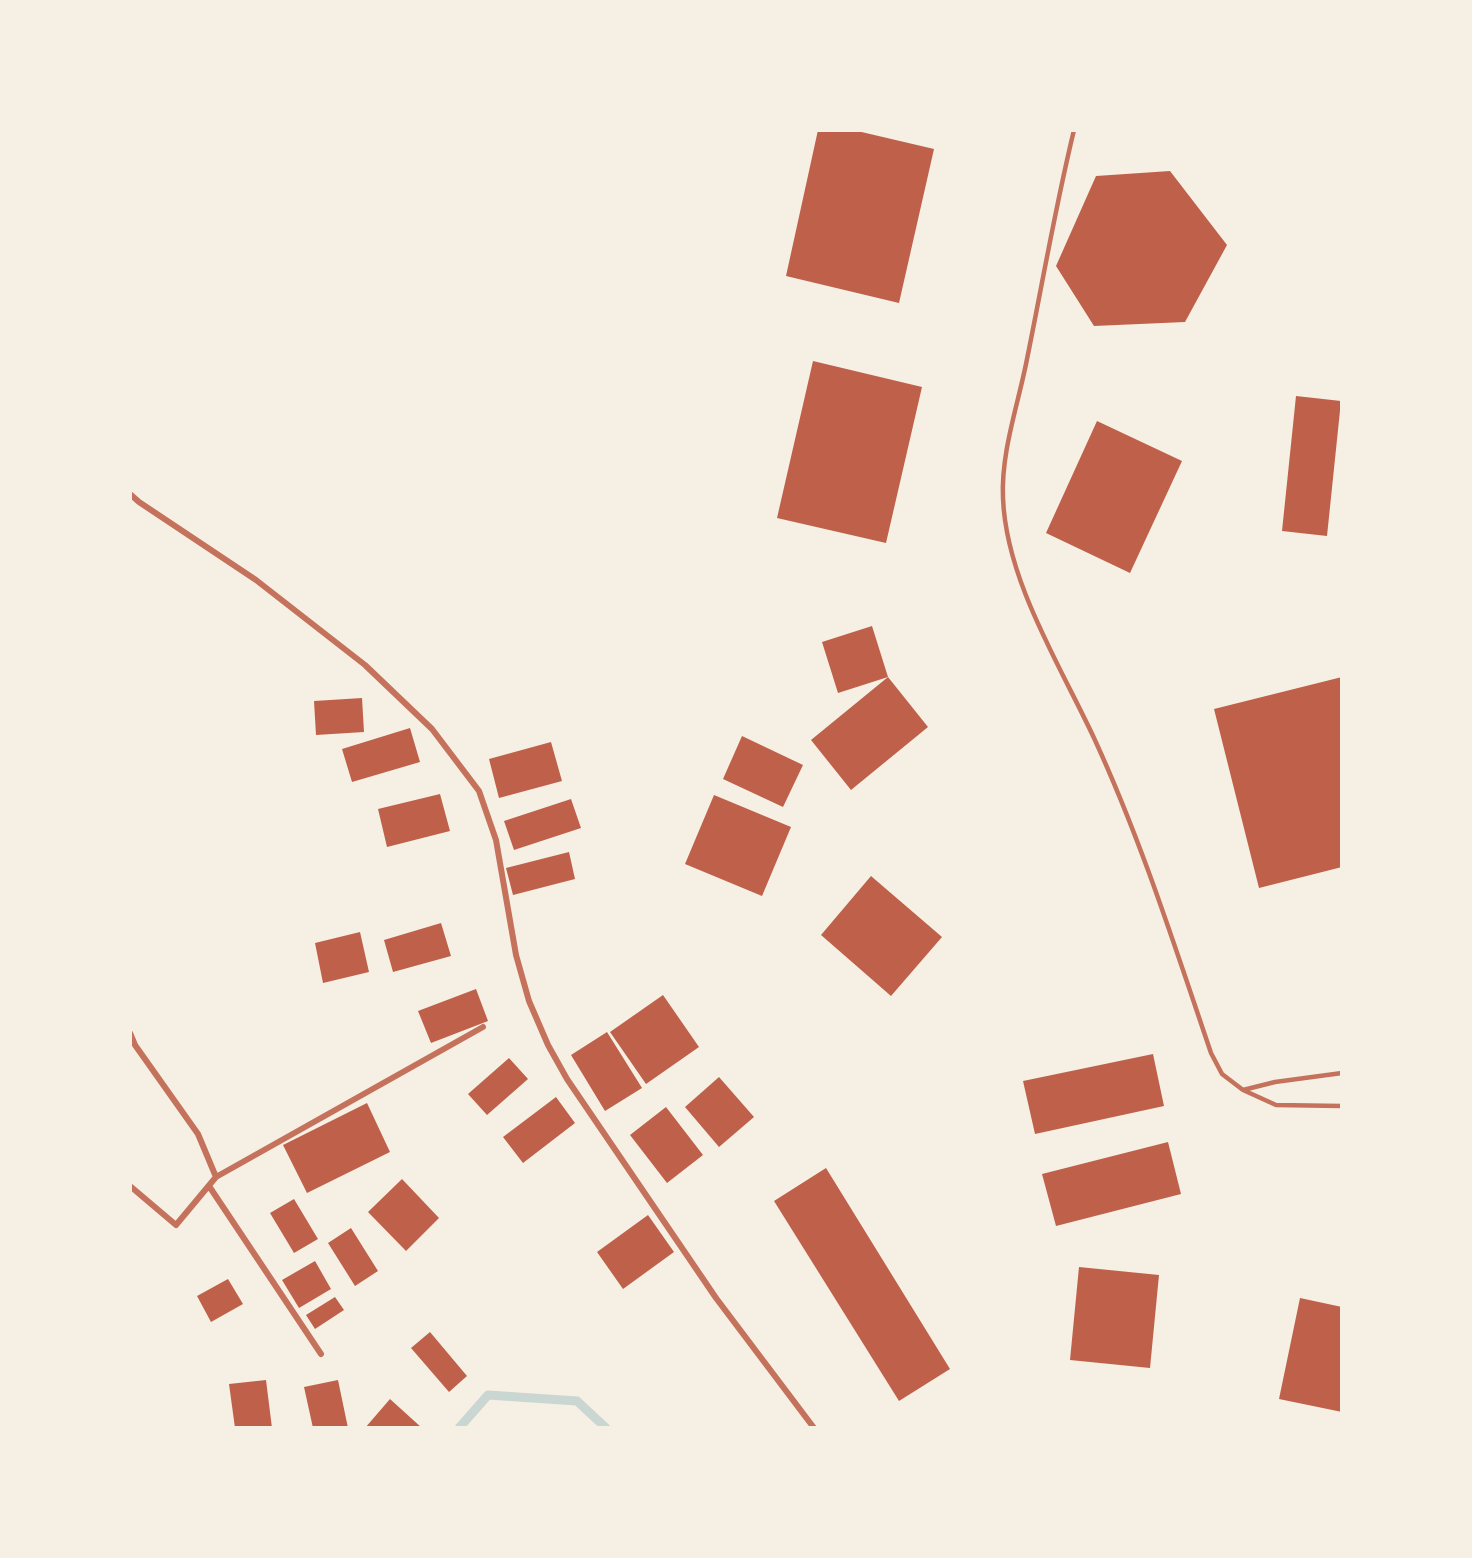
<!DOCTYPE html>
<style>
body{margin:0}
#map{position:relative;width:1472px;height:1558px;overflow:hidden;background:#f6efe4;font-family:"Varela Round",sans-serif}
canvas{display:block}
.frame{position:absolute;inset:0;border:132px solid #f6efe4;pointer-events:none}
</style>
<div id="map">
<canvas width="1472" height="1558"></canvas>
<div class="frame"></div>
</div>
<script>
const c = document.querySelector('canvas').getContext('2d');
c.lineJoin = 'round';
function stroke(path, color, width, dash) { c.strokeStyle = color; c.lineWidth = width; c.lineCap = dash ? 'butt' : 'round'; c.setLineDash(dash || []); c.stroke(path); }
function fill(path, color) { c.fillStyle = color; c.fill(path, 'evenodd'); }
stroke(new Path2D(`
 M 459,1428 L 488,1395 L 577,1401 L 606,1428`), '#c9d6d2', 9);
fill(new Path2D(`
 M 818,130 L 853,130 L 934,149 L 899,303 L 786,276 Z
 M 1170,171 L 1227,245 L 1185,322 L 1094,326 L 1056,266 L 1096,176 Z
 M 813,361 L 922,387 L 886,543 L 777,518 Z
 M 1296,396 L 1341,401 L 1327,536 L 1282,531 Z
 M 1097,421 L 1182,461 L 1130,573 L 1046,533 Z
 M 872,626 L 888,677 L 838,693 L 822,642 Z
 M 888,677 L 928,727 L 851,790 L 811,740 Z
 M 1342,677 L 1342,867 L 1259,888 L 1214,709 Z
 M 362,698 L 364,732 L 316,735 L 314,701 Z
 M 410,728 L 420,762 L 352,782 L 342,749 Z
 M 742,736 L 803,765 L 783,807 L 723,779 Z
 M 551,742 L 562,781 L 499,798 L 489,759 Z
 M 440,794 L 450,831 L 387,847 L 378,809 Z
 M 714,795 L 791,827 L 762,896 L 685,864 Z
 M 571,799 L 581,828 L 514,850 L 504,821 Z
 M 569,852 L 575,879 L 513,895 L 506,868 Z
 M 871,876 L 942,937 L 891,996 L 821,935 Z
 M 441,923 L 451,956 L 393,972 L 384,940 Z
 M 360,932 L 369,972 L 323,983 L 315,943 Z
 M 476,989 L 488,1021 L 431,1043 L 418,1011 Z
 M 663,995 L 699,1047 L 646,1084 L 610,1032 Z
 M 607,1032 L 642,1088 L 605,1111 L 571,1055 Z
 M 1153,1054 L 1164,1106 L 1035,1134 L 1023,1081 Z
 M 509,1058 L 528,1079 L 487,1115 L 468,1094 Z
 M 719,1077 L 754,1117 L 719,1147 L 685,1107 Z
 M 556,1097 L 575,1123 L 523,1163 L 503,1137 Z
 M 367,1103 L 390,1152 L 307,1193 L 283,1145 Z
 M 666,1107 L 703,1155 L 667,1183 L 630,1135 Z
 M 1168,1142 L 1181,1194 L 1056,1226 L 1042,1174 Z
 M 826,1168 L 950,1369 L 899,1401 L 774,1201 Z
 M 402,1179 L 439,1218 L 406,1251 L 368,1212 Z
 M 294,1199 L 318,1239 L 294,1253 L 270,1213 Z
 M 648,1215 L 674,1252 L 623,1289 L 597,1252 Z
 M 351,1228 L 378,1271 L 355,1286 L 328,1243 Z
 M 315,1261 L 331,1289 L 299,1308 L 282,1280 Z
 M 1079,1267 L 1159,1275 L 1150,1368 L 1070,1360 Z
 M 228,1279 L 243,1304 L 211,1322 L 197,1296 Z
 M 335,1297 L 344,1310 L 315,1329 L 306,1315 Z
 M 1300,1298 L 1342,1307 L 1342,1412 L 1279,1399 Z
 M 430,1332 L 467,1376 L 449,1392 L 411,1348 Z
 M 266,1380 L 272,1428 L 235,1428 L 229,1384 Z
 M 338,1380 L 348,1428 L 313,1428 L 304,1387 Z
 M 390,1399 L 422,1428 L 365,1428 Z`), '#bf614a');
stroke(new Path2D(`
 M 1074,130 C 1055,208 1042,286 1026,364 C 1017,408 1001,453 1003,498 C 1006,580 1060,665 1094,738 C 1141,840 1175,947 1211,1053 L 1222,1074 L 1243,1090 L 1276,1105 L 1342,1106
 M 1243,1090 L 1275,1082 L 1342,1073`), '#c5725c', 4.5);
stroke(new Path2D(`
 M 130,494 L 139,502 L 256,580 L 365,665 L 432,729 L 479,791 L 496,840 L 516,955 L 529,1001 L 548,1045 L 567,1079 L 716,1298 L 814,1428
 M 130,1033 L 135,1045 L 198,1134 L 216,1177
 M 130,1186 L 176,1225 L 216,1177 L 483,1027
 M 209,1186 L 321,1354`), '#c5725c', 6);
</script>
